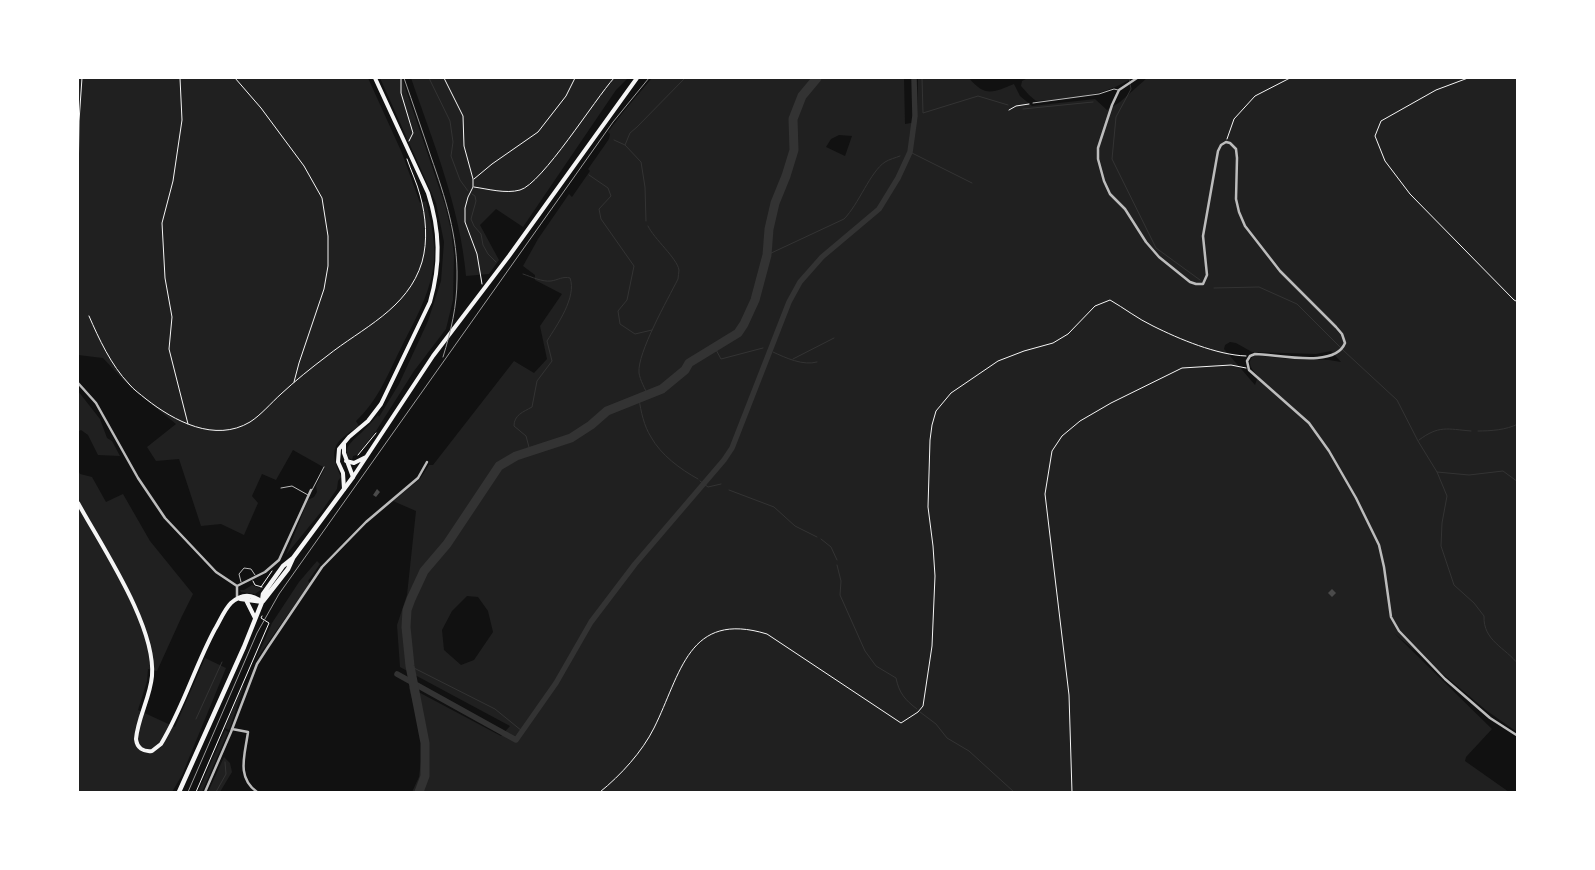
<!DOCTYPE html>
<style>
body{margin:0}
#map{position:relative;width:1595px;height:870px;overflow:hidden;background:#111;font-family:"Sofia Sans Condensed",sans-serif}
canvas{display:block}
.frame{position:absolute;inset:0;border:79px solid #fff;pointer-events:none}
</style>
<div id="map">
<canvas width="1595" height="870"></canvas>
<div class="frame"></div>
</div>
<script>
const c = document.querySelector('canvas').getContext('2d');
c.lineJoin = 'round';
function fill(path, color) { c.fillStyle = color; c.fill(path, 'evenodd'); }
function stroke(path, color, width, dash) { c.strokeStyle = color; c.lineWidth = width; c.lineCap = dash ? 'butt' : 'round'; c.setLineDash(dash || []); c.stroke(path); }
fill(new Path2D(`
 M 78,78 L 368,78 L 402,153 L 420,203 L 426,201 C 431,223 437,246 433,269 C 428,299 413,323 400,350 C 387,376 377,402 356,421 L 359,426 C 334,442 328,448 341,477 L 338,481 L 337,489 L 321,512 L 286,555 L 308,500 L 314,497 L 317,492 L 316,486 L 325,468 L 293,450 L 276,480 L 262,474 L 252,496 L 258,503 L 244,535 L 221,524 L 201,526 L 179,459 L 156,461 L 147,447 L 176,424 L 129,386 L 103,358 L 78,355 Z
 M 380,78 L 402,78 L 445,205 L 451,230 L 454,255 L 453,300 L 446,329 L 414,371 L 376,431 L 357,455 L 353,456 L 352,460 C 337,451 356,438 363,431 C 368,426 373,421 378,415 L 379,417 L 399,384 L 428,321 L 441,281 L 444,242 L 436,203 Z
 M 411,78 L 628,78 L 616,90 L 523,227 L 496,209 L 480,225 L 499,260 L 489,274 L 466,276 C 460,207 433,142 411,78 Z
 M 652,78 L 904,78 L 905,124 L 917,122 L 918,78 L 969,78 C 985,97 992,93 1014,84 L 1020,96 L 1032,106 L 1095,99 L 1107,110 L 1120,102 L 1147,78 L 1517,78 L 1517,732 L 1487,711 L 1394,633 L 1492,729 L 1466,757 L 1465,761 L 1509,792 L 412,792 L 419,777 L 423,744 L 409,687 L 501,736 L 510,726 L 400,667 L 397,625 L 407,595 L 416,511 L 393,501 L 420,479 L 429,465 L 433,465 L 514,361 L 534,373 L 547,359 L 540,326 L 562,294 L 535,280 L 535,275 L 523,266 L 538,239 L 569,194 L 572,197 L 590,171 L 588,169 L 609,139 L 610,134 L 608,132 L 624,111 ZM 839,135 L 852,136 L 845,156 L 826,147 L 831,139 ZM 1230,342 L 1236,343 L 1252,352 L 1316,354 L 1331,351 L 1341,362 L 1329,360 L 1289,359 L 1255,355 C 1245,361 1252,370 1258,376 L 1255,385 L 1224,349 L 1225,345 ZM 467,596 L 478,597 L 488,611 L 493,632 L 474,660 L 461,665 L 444,650 L 442,630 L 452,611 Z
 M 1028,78 L 1132,78 C 1105,96 1068,99 1036,101 L 1029,95 L 1021,86 L 1022,81 Z
 M 78,391 L 100,419 L 107,438 L 112,441 L 120,456 L 98,455 L 88,435 L 81,430 L 78,432 Z
 M 78,470 L 80,474 L 92,477 L 106,502 L 123,494 L 150,541 L 193,594 L 182,616 L 157,671 L 148,669 L 147,681 L 138,710 L 175,727 L 205,658 L 226,668 L 182,775 L 172,792 L 78,792 Z
 M 317,561 L 320,564 L 308,581 L 310,583 L 255,661 L 245,684 L 272,623 L 299,582 Z
 M 252,585 L 262,589 L 255,594 L 241,592 L 240,590 L 244,590 Z
 M 243,685 L 244,686 L 229,730 L 225,728 Z
 M 225,730 L 228,732 L 202,792 L 198,792 Z
 M 224,757 L 230,763 L 232,772 L 220,792 L 208,792 Z`), '#202020');
stroke(new Path2D(`
 M 429,78 L 450,121 L 453,142 L 451,156 L 460,180 L 468,191
 M 922,78 L 923,113 L 978,96 L 1008,105
 M 1129,78 L 1131,89 L 1116,117 L 1112,159 L 1156,248 L 1200,280
 M 1023,109 L 1093,102
 M 614,140 L 625,145
 M 912,153 L 972,183
 M 589,175 L 608,188 L 611,196 L 599,209 L 601,219 L 634,266 L 627,300 L 618,311 L 620,324 L 635,334 L 652,330
 M 472,194 L 475,196 L 476,201 L 471,219 L 474,226 L 481,234 L 483,245 L 488,254 L 496,262
 M 646,221 L 645,187 L 641,162 L 625,145 L 630,133 L 637,127 L 685,78
 M 648,226 C 654,239 677,258 679,270 C 679,273 678,276 678,279 C 668,299 637,353 639,373 C 640,380 645,389 648,395
 M 767,255 L 844,219 C 859,204 870,172 885,162 C 890,159 895,158 900,156
 M 523,274 C 532,277 542,282 551,281 C 558,280 563,276 570,278 C 577,297 557,325 547,341 L 552,361 L 537,381 L 532,407 C 523,412 514,415 514,426 L 526,436 L 530,451
 M 1214,288 L 1259,287 L 1297,304 L 1344,351 L 1397,400 L 1418,441 L 1437,472 L 1469,475 L 1503,471 L 1518,482
 M 715,348 L 721,359 L 763,348
 M 773,352 C 786,358 803,366 817,362
 M 793,359 L 834,338
 M 639,399 C 641,412 644,426 651,437 C 661,455 680,469 698,479
 M 1478,431 C 1491,431 1506,430 1518,424
 M 1419,440 C 1439,425 1447,429 1471,431
 M 1437,472 L 1447,496 L 1442,523 L 1441,546 L 1454,585 L 1474,603 L 1484,616 C 1483,641 1506,648 1518,664
 M 700,481 L 708,487 L 721,484
 M 729,490 L 774,507 L 795,526 L 817,537
 M 821,539 L 831,547 L 837,560
 M 837,565 L 841,581 L 840,595 L 865,651 L 876,666 L 896,678 C 899,693 905,700 917,709
 M 410,666 L 495,709 L 522,731
 M 920,712 L 936,724 L 947,738 L 969,751 L 1014,792
 M 196,719 L 222,662
 M 216,792 L 226,774 L 225,762`), '#333', 1);
stroke(new Path2D(`
 M 397,674 L 516,740 L 556,683 L 591,622 L 635,564 L 724,460 L 732,448 L 789,302 L 800,282 L 822,257 L 879,209 L 898,178 L 910,152 L 915,116 L 914,78`), '#333', 5.5);
stroke(new Path2D(`
 M 419,792 L 425,776 L 425,743 L 410,666 L 406,627 L 407,610 L 411,599 L 424,571 L 447,544 L 499,466 L 516,456 L 571,438 L 591,425 L 607,411 L 662,389 L 685,370 L 689,363 L 738,333 L 744,324 L 755,300 L 767,255 L 769,229 L 775,203 L 786,176 L 794,150 L 793,119 L 802,96 L 817,78`), '#333', 9);
fill(new Path2D(`
 M 377,489 L 380,492 L 376,497 L 373,495 Z
 M 1332,589 L 1336,593 L 1332,597 L 1328,593 Z`), '#4a4a4a');
stroke(new Path2D(`
 M 180,78 L 182,120 L 173,181 L 162,223 L 165,278 L 172,317 L 169,349 L 188,424
 M 235,78 L 261,108 L 304,166 L 322,198 L 328,236 L 328,266 L 324,289 L 299,363 L 294,382
 M 401,78 L 401,93 L 413,133 L 409,141
 M 444,78 L 463,116 L 464,146 L 473,179 L 473,187 L 468,197 L 465,208 L 465,222 L 477,254 L 482,284
 M 1468,78 L 1436,90 L 1381,121 L 1375,136 L 1385,161 L 1410,194 L 1514,300 L 1518,302
 M 1009,110 L 1016,106 L 1029,104
 M 1227,139 L 1234,119 L 1255,96 L 1290,78
 M 474,179 L 492,164 L 538,132 L 566,96 L 575,78
 M 78,187 L 79,121 L 82,78
 M 474,187 C 488,189 506,194 520,190 C 542,184 595,99 614,78
 M 89,316 C 99,339 111,365 129,384 C 134,390 140,394 146,399 C 174,421 215,443 250,422 C 261,415 271,403 281,394 C 295,381 311,368 327,356 C 362,328 408,309 422,262 C 428,241 426,216 420,195 C 417,183 411,171 407,159
 M 358,455 L 376,433
 M 253,581 L 255,585 L 262,587
 M 261,587 L 272,571
 M 196,792 L 269,623 L 261,618 L 262,616
 M 600,792 C 621,775 642,752 654,728 C 681,674 688,610 767,634 L 901,723 L 918,712 L 923,706 L 932,646 L 935,576 L 933,546 L 928,507 L 930,440 L 932,425 L 936,411 L 951,393 L 998,361 L 1024,351 L 1053,343 L 1068,334 L 1095,306 L 1110,300 C 1124,308 1138,319 1153,326 C 1179,339 1217,355 1246,356
 M 1072,792 L 1069,695 L 1045,494 L 1052,451 L 1062,436 L 1080,421 L 1111,403 L 1182,368 L 1231,365 L 1246,368`), '#f5f5f5', 1);
stroke(new Path2D(`
 M 1033,103 L 1099,94 L 1114,89 L 1118,90
 M 281,488 L 292,486 L 308,495
 M 312,490 L 324,467
 M 241,582 L 239,574 L 244,568 L 251,569 L 255,575`), '#bcbcbc', 1);
stroke(new Path2D(`
 M 1137,78 L 1119,90 L 1112,105 L 1098,148 L 1098,159 L 1104,181 L 1110,194 L 1125,209 L 1146,242 L 1159,257 L 1190,282 L 1196,284 L 1203,284 L 1207,275 L 1203,236 L 1218,151 L 1221,145 L 1226,142 L 1230,143 L 1236,149 L 1237,158 L 1236,199 L 1239,212 L 1245,226 L 1280,271 L 1336,327 L 1342,334 L 1345,343 C 1335,369 1277,354 1255,354 L 1250,356 L 1247,361 L 1249,370 L 1309,423 L 1329,451 L 1356,498 L 1379,545 L 1384,567 L 1391,617 L 1399,631 L 1445,679 L 1490,718 L 1518,736
 M 78,383 L 96,403 L 138,478 L 165,518 L 216,572 L 237,586
 M 237,586 L 265,572 L 279,560 L 311,490
 M 237,586 L 237,597
 M 232,729 L 248,732 C 245,755 236,777 257,792
 M 205,792 L 231,732 L 257,664 L 268,647 L 322,567 L 366,522 L 418,478 L 427,462`), '#bcbcbc', 2.5);
stroke(new Path2D(`
 M 344,444 L 344,453 L 353,477
 M 346,461 L 354,463 L 366,457
 M 353,477 L 433,356 L 509,256 L 637,78
 M 344,489 L 343,473 L 338,462 L 339,449 L 349,437 L 368,421 L 381,404 L 430,302 C 441,264 440,230 428,193 L 375,78
 M 78,503 C 102,547 156,626 152,676 C 150,698 138,717 136,739 C 137,748 143,752 152,751 L 161,744 C 183,708 195,666 215,629 C 220,621 224,610 231,603 C 241,594 251,593 262,602
 M 240,599 L 262,602
 M 246,600 L 255,618`), '#f5f5f5', 4);
stroke(new Path2D(`
 M 263,601 L 288,569 L 293,558 L 353,477
 M 179,792 L 244,647 L 262,602 L 263,594 L 283,566 L 293,558`), '#f5f5f5', 4.5);
stroke(new Path2D(`
 M 404,78 C 413,104 422,130 431,157 C 445,197 458,236 457,279 C 457,306 451,331 443,357
 M 188,792 L 257,633 L 279,594 L 613,122 L 649,78`), '#9a9a9a', 1);
</script>
